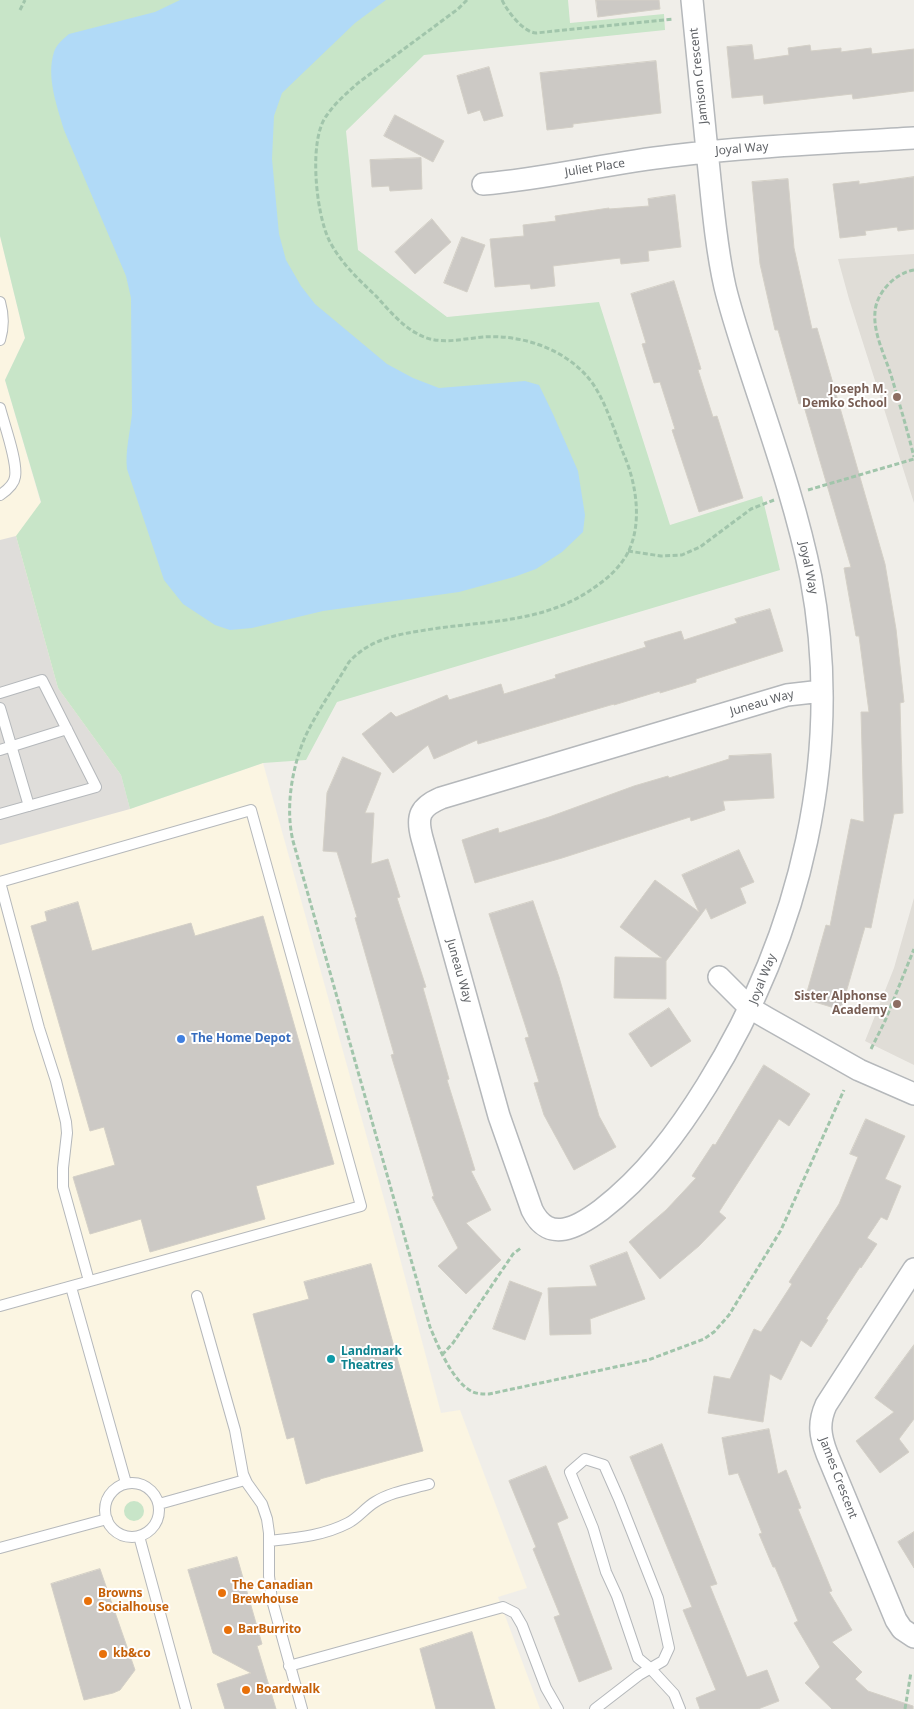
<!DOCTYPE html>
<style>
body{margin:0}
canvas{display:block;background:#f0eee9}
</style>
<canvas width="914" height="1709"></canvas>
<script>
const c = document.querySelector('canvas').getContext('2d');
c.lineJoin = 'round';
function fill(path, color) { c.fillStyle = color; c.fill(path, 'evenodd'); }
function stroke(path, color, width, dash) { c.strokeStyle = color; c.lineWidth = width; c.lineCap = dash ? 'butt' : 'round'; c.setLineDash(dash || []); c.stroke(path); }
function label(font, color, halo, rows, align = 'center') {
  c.font = font + ' "Noto Sans",sans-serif'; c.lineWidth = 4; c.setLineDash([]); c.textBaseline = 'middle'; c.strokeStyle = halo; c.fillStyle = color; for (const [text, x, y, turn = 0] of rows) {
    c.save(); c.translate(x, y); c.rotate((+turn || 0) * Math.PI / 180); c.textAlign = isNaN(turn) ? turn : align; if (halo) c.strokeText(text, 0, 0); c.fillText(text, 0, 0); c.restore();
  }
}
fill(new Path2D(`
 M 0,236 L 25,338 L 5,380 L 130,809 L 263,763 L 389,1217 L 441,1413 L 460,1410 L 527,1588 L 498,1597 L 540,1709 L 0,1709 Z`), '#fbf5e2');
fill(new Path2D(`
 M 16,536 L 58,688 L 121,775 L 130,809 L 0,845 L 0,540 Z`), '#dfddda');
fill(new Path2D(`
 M 914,254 L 914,503 L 849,299 L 838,259 Z
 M 914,898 L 914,1065 L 865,1041 L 894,968 Z`), '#e0ddd7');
fill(new Path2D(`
 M 0,0 L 568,0 L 570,23 L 664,14 L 665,30 L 424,55 L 346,131 L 358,250 L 447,317 L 599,302 L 670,525 L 762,496 L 780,570 L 337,702 L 306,760 L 263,763 L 130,809 L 121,775 L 58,688 L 16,536 L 41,502 L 5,380 L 25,338 L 0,236 Z
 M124 1511a10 10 0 1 1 20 0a10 10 0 1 1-20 0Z`), '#c8e5c8');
fill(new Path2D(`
 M 180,0 L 386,0 L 355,23 L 282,93 L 274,116 L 272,159 L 279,234 L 286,260 L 301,286 L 315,304 L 387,364 L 413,378 L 439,388 L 525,381 L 539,385 L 553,414 L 578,471 L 585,515 L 583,532 L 562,552 L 536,569 L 514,577 L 459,592 L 323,611 L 252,628 L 230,630 L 215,625 L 183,604 L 164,580 L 127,469 C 125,451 130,433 132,414 L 131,298 L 126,276 L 64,130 C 57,106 46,77 54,52 C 56,45 63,39 69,34 L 155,12 Z`), '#b1daf7');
const building = new Path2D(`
 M 596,0 L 659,0 L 660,9 L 598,17 Z
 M 752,45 L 754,60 L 789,55 L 788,48 L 810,45 L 811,51 L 841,48 L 841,52 L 871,48 L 872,54 L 914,49 L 914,91 L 853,99 L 852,94 L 764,104 L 763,95 L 732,98 L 727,47 Z
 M 656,61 L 661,113 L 573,124 L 573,127 L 547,130 L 540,73 Z
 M 489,67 L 503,116 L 484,121 L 480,110 L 468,114 L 457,76 Z
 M 395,115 L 444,141 L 433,162 L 384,136 Z
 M 421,158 L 422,189 L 390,191 L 389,186 L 372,187 L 370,160 Z
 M 914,177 L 914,229 L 898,231 L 897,227 L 865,231 L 866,235 L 840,238 L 833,184 L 859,181 L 859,184 Z
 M 788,179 L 794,248 L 812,329 L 817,328 L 885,564 L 896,629 L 904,702 L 900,703 L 903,813 L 894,814 L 871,928 L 865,927 L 841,1010 L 805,999 L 826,925 L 830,926 L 851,819 L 864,822 L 861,712 L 869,712 L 859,636 L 856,636 L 844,568 L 851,567 L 803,403 L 799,404 L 778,330 L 775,330 L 760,264 L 752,182 Z
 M 675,195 L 681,247 L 648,251 L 649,261 L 621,264 L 620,258 L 553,266 L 555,286 L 531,289 L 530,284 L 495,287 L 490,239 L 524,236 L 523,225 L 556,221 L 555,216 L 609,208 L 609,209 L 649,206 L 648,199 Z
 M 432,219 L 451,242 L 415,274 L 395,252 Z
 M 462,237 L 485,245 L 467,292 L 444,283 Z
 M 674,281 L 701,369 L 698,370 L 713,417 L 717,416 L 743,498 L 699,512 L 672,430 L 675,429 L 660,382 L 654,383 L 642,344 L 646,343 L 631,294 Z
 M 770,609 L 783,651 L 696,679 L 696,682 L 660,693 L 660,691 L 614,705 L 614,704 L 478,744 L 477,740 L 434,759 L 428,745 L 393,773 L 362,734 L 391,712 L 396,717 L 447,695 L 449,700 L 501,684 L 504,694 L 556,678 L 555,675 L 646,647 L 644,642 L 681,631 L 684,640 L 737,623 L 735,619 Z
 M 771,754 L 774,798 L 723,801 L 725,810 L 691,821 L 690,817 L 562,858 L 475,883 L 462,840 L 498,828 L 499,833 L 549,817 L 634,786 L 668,776 L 669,778 L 729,759 L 729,756 Z
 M 343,757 L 381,773 L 365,813 L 374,813 L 371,864 L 388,859 L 400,897 L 397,898 L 426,987 L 423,988 L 449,1079 L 447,1080 L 475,1170 L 471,1171 L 491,1210 L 466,1223 L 501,1260 L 466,1294 L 438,1266 L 458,1248 L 432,1197 L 434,1196 L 391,1055 L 394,1054 L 355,918 L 357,917 L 337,852 L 323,851 L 327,793 Z
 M 739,850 L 754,882 L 740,888 L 746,903 L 711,919 L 706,908 L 666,961 L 666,999 L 614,998 L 615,957 L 662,958 L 620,927 L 655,880 L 699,912 L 682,875 Z
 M 533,901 L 559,977 L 599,1116 L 616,1147 L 574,1170 L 544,1115 L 534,1083 L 539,1082 L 525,1038 L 529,1037 L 489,914 Z
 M 78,902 L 92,951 L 191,923 L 195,936 L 263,916 L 334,1164 L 256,1186 L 265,1219 L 150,1252 L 141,1219 L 90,1234 L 73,1177 L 115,1165 L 104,1127 L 90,1131 L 31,926 L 47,921 L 45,912 Z
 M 669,1008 L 691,1041 L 651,1067 L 629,1034 Z
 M 764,1065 L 810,1094 L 789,1126 L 779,1119 L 719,1212 L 726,1218 L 699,1246 L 660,1279 L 629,1242 L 666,1210 L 696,1178 L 692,1176 L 713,1144 L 715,1145 Z
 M 866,1119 L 905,1136 L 885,1179 L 901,1186 L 887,1220 L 881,1217 L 867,1238 L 877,1244 L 861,1268 L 860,1267 L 826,1319 L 828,1320 L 811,1347 L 801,1340 L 781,1380 L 770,1374 L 763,1422 L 708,1413 L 714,1376 L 730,1379 L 754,1329 L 761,1332 L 792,1284 L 789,1282 L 839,1204 L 858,1157 L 850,1154 Z
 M 627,1252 L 645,1299 L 590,1319 L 591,1334 L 550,1335 L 548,1288 L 597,1286 L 590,1266 Z
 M 371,1264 L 423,1451 L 320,1479 L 320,1480 L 306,1484 L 294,1437 L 287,1439 L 253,1314 L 309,1299 L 304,1282 Z
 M 510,1281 L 542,1293 L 525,1340 L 493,1329 Z
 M 914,1345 L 914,1419 L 899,1439 L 909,1452 L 880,1473 L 856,1441 L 894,1412 L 875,1398 Z
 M 769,1429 L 778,1474 L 786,1470 L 801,1508 L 798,1509 L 832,1591 L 829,1592 L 852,1630 L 832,1642 L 862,1672 L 855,1679 L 868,1691 L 913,1706 L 913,1709 L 832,1709 L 805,1683 L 820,1667 L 794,1623 L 798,1621 L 775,1567 L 773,1567 L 759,1534 L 762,1533 L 738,1473 L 729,1475 L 722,1438 Z
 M 662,1444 L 717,1584 L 710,1586 L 747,1677 L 767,1670 L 779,1701 L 758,1709 L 700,1709 L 696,1698 L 716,1690 L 683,1610 L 692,1607 L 630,1457 Z
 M 546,1466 L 568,1518 L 557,1523 L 612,1669 L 579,1682 L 554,1617 L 560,1615 L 533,1549 L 536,1547 L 509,1481 Z
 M 914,1532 L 914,1568 L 898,1542 Z
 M 237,1557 L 262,1644 L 257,1646 L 276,1709 L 225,1709 L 217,1684 L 251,1673 L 213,1653 L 188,1570 Z
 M 100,1569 L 135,1670 L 120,1690 L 113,1693 L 84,1700 L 51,1584 Z
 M 472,1632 L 495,1709 L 436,1709 L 420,1649 Z`);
fill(building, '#ccc9c5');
stroke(building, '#d4d0c7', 1);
const service = new Path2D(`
 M 0,302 C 4,316 4,327 0,340
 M 0,408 C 4,424 18,462 15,477 C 14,485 6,491 0,495
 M 0,693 L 42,680 L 96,787 L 0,814
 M 0,708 L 29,806
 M 0,750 L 67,729
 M 0,882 L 251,810 L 361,1206 L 0,1306
 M 0,882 L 39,1028 L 56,1081 L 66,1122 L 67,1133 L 63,1168 L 63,1187 L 89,1281
 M 71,1287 L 126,1483
 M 197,1296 L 235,1430 L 243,1474 L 247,1483 L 262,1504 L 267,1519 L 269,1533 L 269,1576 L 272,1600 L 302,1709
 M105 1510a27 27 0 1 1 54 0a27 27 0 1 1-54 0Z
 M 159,1504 L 245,1480
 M 139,1536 L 186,1709
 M 269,1541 C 296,1538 323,1536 348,1523 C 358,1518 365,1508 375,1502 C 391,1492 411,1489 429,1484
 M 0,1548 L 107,1519
 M 289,1666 L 503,1607 L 515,1613 L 522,1625 L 546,1688 L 558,1709
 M 595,1709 L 639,1675 L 663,1661 L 669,1648 L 658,1598 L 619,1499 L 604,1465 L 585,1459 L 570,1472 L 593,1528 L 606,1572 L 617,1596 L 638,1658 L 650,1668 L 674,1694 L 680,1709`);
const minor = new Path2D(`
 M 692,0 C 697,50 702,100 707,151 C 712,196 715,242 725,287 C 732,316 742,345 751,373 C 773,440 797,508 811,578 C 844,754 801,934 707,1085 C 678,1132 645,1176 601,1210 C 578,1227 549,1244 532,1210 L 499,1116 L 422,838 C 416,816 420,807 441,798 L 787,695 L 822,691
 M 483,184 C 546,179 608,163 671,156 C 752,146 833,143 914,138
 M 719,977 L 750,1008 L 767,1018 L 859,1070 L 914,1094
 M 914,1269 L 826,1405 C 818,1423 820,1436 827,1454 L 896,1620 L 902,1629 L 914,1637`);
stroke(service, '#b5b8bb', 12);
stroke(minor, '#b5b8bb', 24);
stroke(new Path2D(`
 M 467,0 L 458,9 L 358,83 C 347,93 335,103 327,115 C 308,139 316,213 329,240 C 340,262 358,279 376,296 C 388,309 400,324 416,333 C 437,346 460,339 483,337 C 524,334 572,351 595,387 C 608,408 615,433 624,455 C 637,485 643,527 626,556 C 618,569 607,579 595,587 C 543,625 481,620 420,631 C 393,635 368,641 349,662 C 335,686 318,710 306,735 C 292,766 285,808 293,841 L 430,1327 C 438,1346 453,1383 473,1392 C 478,1394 483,1394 489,1394 L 648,1360 L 704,1339 L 714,1332 L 729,1315 L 781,1230 L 844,1090
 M 502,0 C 507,11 523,32 536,33 L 673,19
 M 20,10 L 25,0
 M 914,270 C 895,273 876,293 875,312 C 873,333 885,356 891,375 C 899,402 907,429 914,457
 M 808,490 L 914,459
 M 628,551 L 661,556 L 682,555 L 700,547 L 751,509 L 774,500
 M 871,1049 L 885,1021 L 914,949
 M 442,1355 L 453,1343 L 513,1254 L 521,1248
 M 905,1709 L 911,1672`), '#a1c5ab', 3, [5, 2.5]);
stroke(service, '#fff', 10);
stroke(minor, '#fff', 21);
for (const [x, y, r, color] of [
 [897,397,5,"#8d6e63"],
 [897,1004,5,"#8d6e63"],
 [181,1039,5,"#3f7fe0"],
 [331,1359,5,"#0f9aa8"],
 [222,1593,5,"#e8710a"],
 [88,1601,5,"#e8710a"],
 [228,1630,5,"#e8710a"],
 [103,1654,5,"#e8710a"],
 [246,1690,5,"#e8710a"]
]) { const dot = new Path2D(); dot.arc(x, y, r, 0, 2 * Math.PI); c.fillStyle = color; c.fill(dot); stroke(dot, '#fff', 2); }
label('12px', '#606367', '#fff', [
 ["Jamison Crescent",699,76,-96],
 ["Joyal Way",742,149,-5],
 ["Juliet Place",595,168,-9],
 ["Joyal Way",808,568,78],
 ["Juneau Way",762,703,-16],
 ["Juneau Way",459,971,74],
 ["Joyal Way",763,979,-68],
 ["James Crescent",838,1478,69]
]);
label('bold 12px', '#785e54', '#fff', [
 ["Joseph M.",887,390],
 ["Demko School",887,404],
 ["Sister Alphonse",887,997],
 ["Academy",887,1011]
], 'right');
label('bold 12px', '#366cbe', '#fff', [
 ["The Home Depot",191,1039]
], 'left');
label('bold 12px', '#0d838f', '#fff', [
 ["Landmark",341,1352],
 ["Theatres",341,1366]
], 'left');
label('bold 12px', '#c56008', '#fff', [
 ["The Canadian",232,1586],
 ["Brewhouse",232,1600],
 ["Browns",98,1594],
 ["Socialhouse",98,1608],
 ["BarBurrito",238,1630],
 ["kb&co",113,1654],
 ["Boardwalk",256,1690]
], 'left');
</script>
